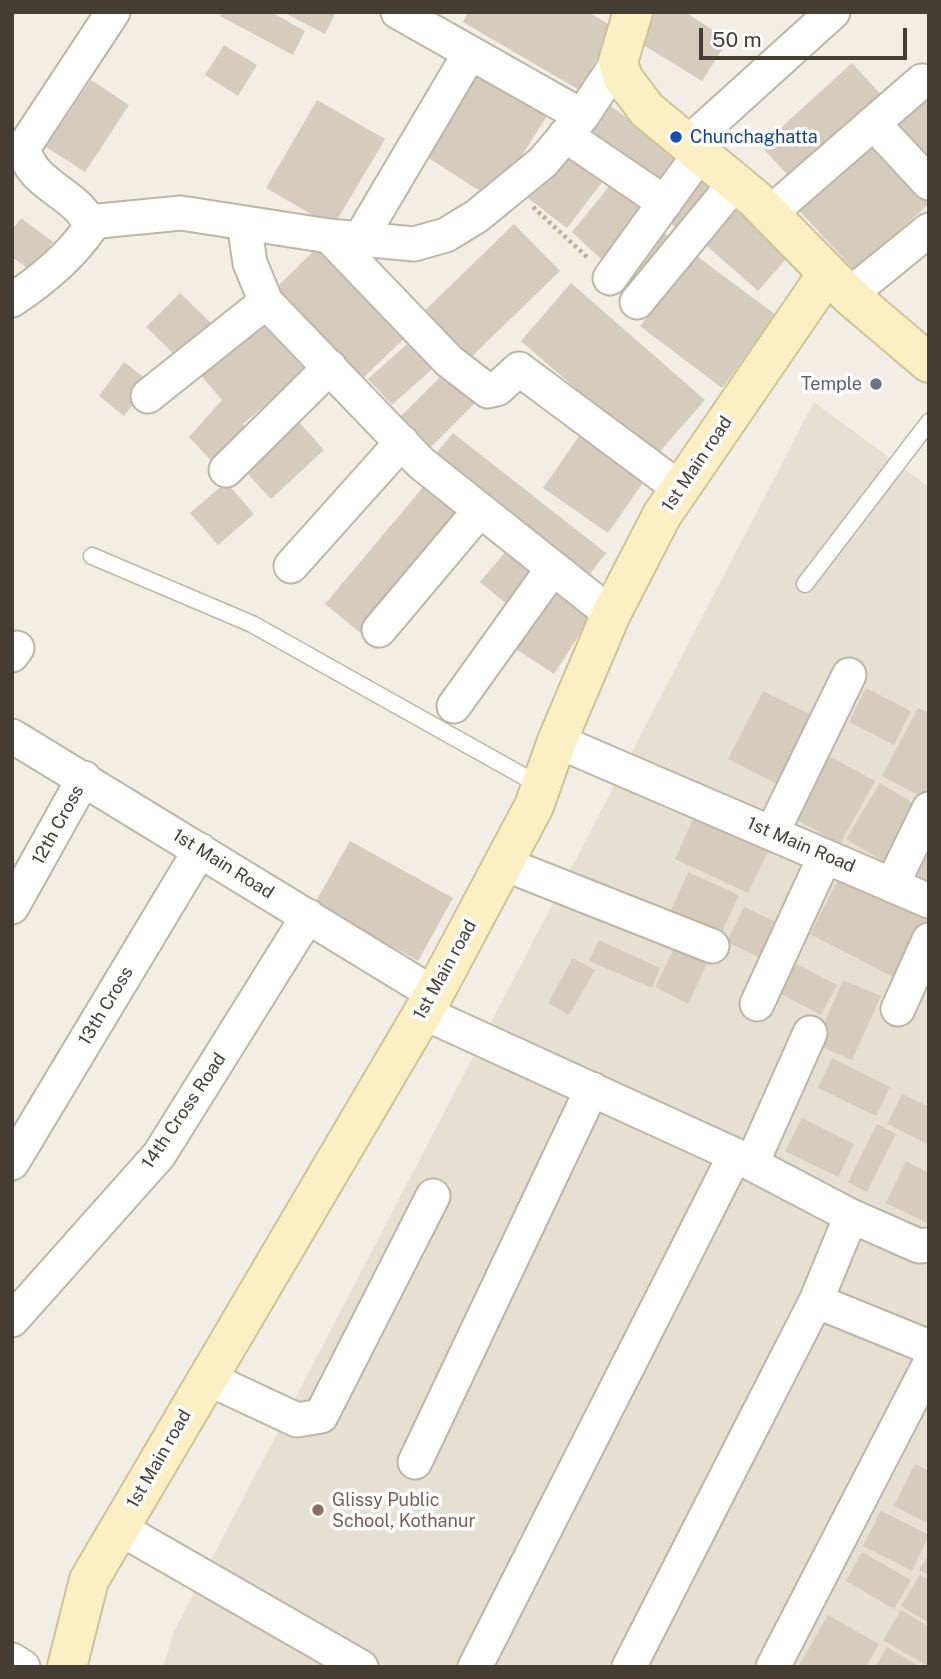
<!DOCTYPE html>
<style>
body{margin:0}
#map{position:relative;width:941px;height:1679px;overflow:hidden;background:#f2eee5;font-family:"Public Sans",sans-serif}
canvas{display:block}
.frame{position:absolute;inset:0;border:14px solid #443e35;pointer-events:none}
.scale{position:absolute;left:699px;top:28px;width:208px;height:32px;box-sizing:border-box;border:4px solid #443e35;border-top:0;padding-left:9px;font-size:21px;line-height:24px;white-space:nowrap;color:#443e35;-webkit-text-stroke:5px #fff;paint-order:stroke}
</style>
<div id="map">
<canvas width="941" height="1679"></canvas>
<div class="frame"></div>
<div class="scale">50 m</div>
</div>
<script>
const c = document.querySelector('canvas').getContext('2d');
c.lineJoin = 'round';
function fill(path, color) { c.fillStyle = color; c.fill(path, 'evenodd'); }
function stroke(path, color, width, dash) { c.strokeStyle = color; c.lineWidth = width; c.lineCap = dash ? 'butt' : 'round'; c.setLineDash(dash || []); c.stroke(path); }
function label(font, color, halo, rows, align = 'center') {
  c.font = font + ' "Public Sans",sans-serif'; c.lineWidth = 7; c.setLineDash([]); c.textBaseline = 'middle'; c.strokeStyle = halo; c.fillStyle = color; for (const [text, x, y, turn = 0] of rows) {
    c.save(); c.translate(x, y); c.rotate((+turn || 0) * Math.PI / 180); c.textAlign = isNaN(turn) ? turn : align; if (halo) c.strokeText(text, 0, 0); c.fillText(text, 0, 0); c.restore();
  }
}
fill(new Path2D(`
 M 814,402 L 929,487 L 929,1667 L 163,1667 L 174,1631 Z`), '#e6e0d3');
fill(new Path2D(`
 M 222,12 L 271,12 L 305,31 L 293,55 L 220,16 Z
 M 283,12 L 336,12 L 325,34 Z
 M 468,12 L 588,12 L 615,28 L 579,90 L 463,22 Z
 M 649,12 L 685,12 L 728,40 L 702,81 L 632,38 Z
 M 224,45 L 257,65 L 238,96 L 205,75 Z
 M 472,62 L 550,111 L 494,200 L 416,150 Z
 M 852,63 L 885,99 L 794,182 L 761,146 Z
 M 91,80 L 129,105 L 85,172 L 46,147 Z
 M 929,86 L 929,169 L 888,120 Z
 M 599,98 L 684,158 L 658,189 L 578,136 Z
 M 317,100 L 385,139 L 333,227 L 266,188 Z
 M 873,132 L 929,192 L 929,204 L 855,271 L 794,205 Z
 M 563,148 L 604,180 L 567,228 L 525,196 Z
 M 700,165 L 727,185 L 685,236 L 663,216 Z
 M 611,184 L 644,211 L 601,259 L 572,232 Z
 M 734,196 L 795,249 L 758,291 L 698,238 Z
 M 21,218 L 53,242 L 31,271 L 12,257 L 12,230 Z
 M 514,224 L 560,271 L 462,366 L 416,319 Z
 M 656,227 L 678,243 L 637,296 L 621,273 Z
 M 323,242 L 411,332 L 363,378 L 275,289 Z
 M 694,254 L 776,315 L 722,388 L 640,326 Z
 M 571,283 L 705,400 L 655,457 L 521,341 Z
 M 180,293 L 211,323 L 177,357 L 146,327 Z
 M 265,315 L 310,367 L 243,424 L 255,438 L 220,470 L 189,437 L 222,400 L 197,371 Z
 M 416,336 L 440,362 L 392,405 L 368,379 Z
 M 124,362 L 150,382 L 124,416 L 99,396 Z
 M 447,370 L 478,400 L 431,447 L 401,416 Z
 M 299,422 L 324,450 L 271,499 L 245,471 Z
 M 586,426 L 651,471 L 608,533 L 543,488 Z
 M 453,433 L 606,553 L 586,579 L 432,458 Z
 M 429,480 L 467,512 L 363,635 L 325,604 Z
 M 226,482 L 254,514 L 218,545 L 190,513 Z
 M 513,543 L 543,568 L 510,607 L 480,582 Z
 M 560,581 L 598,606 L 554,674 L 516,649 Z
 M 866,688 L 911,711 L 894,745 L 849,722 Z
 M 763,691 L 818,718 L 783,787 L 728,759 Z
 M 918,708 L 929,713 L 929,785 L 922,797 L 882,776 Z
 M 827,755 L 875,781 L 840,844 L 792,817 Z
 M 880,783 L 923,809 L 890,865 L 846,839 Z
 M 694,817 L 768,851 L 748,893 L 675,859 Z
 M 929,831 L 929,889 L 905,877 Z
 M 350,841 L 453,898 L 418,961 L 315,903 Z
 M 688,872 L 739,895 L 719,939 L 669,915 Z
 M 841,874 L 928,918 L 897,979 L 810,934 Z
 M 744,907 L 788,928 L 771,963 L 727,942 Z
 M 599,940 L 660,968 L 652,988 L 589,961 Z
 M 677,942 L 710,957 L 688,1004 L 655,987 Z
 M 573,958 L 595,970 L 569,1015 L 548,1003 Z
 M 787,959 L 837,985 L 821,1015 L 771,989 Z
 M 843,980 L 881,996 L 852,1060 L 815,1044 Z
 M 832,1058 L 890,1087 L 876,1116 L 818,1088 Z
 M 902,1094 L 929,1107 L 927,1144 L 887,1124 Z
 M 802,1118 L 854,1144 L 838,1177 L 785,1151 Z
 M 877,1124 L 896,1134 L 867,1192 L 848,1182 Z
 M 906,1161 L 929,1173 L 927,1223 L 886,1203 Z
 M 915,1464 L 929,1471 L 929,1524 L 894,1506 Z
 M 881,1511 L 929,1535 L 912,1571 L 863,1546 Z
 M 862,1552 L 911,1580 L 894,1609 L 846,1581 Z
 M 929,1554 L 929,1575 L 919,1570 Z
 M 920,1575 L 929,1580 L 929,1623 L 901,1606 Z
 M 901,1610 L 929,1627 L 929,1667 L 883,1640 Z
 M 828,1615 L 879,1644 L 866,1667 L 798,1667 Z
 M 887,1647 L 920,1667 L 875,1667 Z`), '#d6ccbe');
const lane = new Path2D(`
 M 92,556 L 252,624 L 541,786
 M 805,584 L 929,422`);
const street = new Path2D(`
 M 398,12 L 582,116
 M 873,123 L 929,183
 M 565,135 L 665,203
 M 686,145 L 833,12
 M 769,214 L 922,81
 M 89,222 L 181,213 L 329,236 L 414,244 L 446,235 L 477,216 L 543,162 L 582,116 L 618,62
 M 244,223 L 250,263 L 266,302 L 421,463 L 611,614
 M 329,236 L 449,361 L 488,391 L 497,389 L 519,369 L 679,488
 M 360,239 L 470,53
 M 610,278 L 699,155
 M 849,295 L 929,230
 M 12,300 C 41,281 70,257 90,228 C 84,195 28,186 24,147 L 113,12
 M 637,302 L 735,183
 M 148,396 L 266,302
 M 226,470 L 330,367
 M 291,566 L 402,442
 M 379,630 L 480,510
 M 12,655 L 17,648
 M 454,706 L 553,568
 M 12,736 L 434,994
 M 557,741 L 929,901
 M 772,833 L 849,675
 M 502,863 L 712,946
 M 892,885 L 929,809
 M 12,907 L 84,778
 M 757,1004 L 825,856
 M 898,1009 L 929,940
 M 422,1012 L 735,1155 L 851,1216 L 816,1301 L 929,1347
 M 12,1163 L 200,850
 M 752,1163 L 810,1033
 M 851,1216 L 919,1246 L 929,1245
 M 12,1320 L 159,1155 L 308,916
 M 207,1378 L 297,1420 L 321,1416 L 433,1196
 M 415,1462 L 592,1089
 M 119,1528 L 361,1667
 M 12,1660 L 23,1667
 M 475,1667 L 735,1155
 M 629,1667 L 816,1301
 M 773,1667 L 929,1365`);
const secondary = new Path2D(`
 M 633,12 L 618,62 L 623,78 L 647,110 L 754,198 L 849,295 L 929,363
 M 67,1667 L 89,1580 L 434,994 L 534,806 L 557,741 L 611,614 L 662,515 L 827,274`);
stroke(lane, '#bdb6a8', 19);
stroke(street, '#bdb6a8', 37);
stroke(secondary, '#d1c196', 42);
stroke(new Path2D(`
 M 533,207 L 588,258`), '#beb19a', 4.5, [3.5, 3.5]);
stroke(lane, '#fff', 16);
stroke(street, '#fff', 33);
stroke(secondary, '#fdefc4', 38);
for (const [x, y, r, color] of [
 [676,137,7,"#1a4fb4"],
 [876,384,7,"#6b7280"],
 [318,1510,7,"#8d6e63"]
]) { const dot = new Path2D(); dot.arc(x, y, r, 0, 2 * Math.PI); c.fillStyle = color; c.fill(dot); stroke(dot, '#fff', 2.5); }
label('18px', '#164399', '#fff', [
 ["Chunchaghatta",690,137]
], 'left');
label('18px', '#5b616d', '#fff', [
 ["Temple",862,384]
], 'right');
label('18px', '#443e35', '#fff', [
 ["1st Main road",697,464,-56],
 ["12th Cross",58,825,-61],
 ["1st Main Road",801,845,23],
 ["1st Main Road",223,864,32],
 ["1st Main road",445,970,-61],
 ["13th Cross",106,1006,-59],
 ["14th Cross Road",184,1111,-56],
 ["1st Main road",159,1459,-60]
]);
label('18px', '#785e54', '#fff', [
 ["Glissy Public",332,1500],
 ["School, Kothanur",332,1521]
], 'left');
</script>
